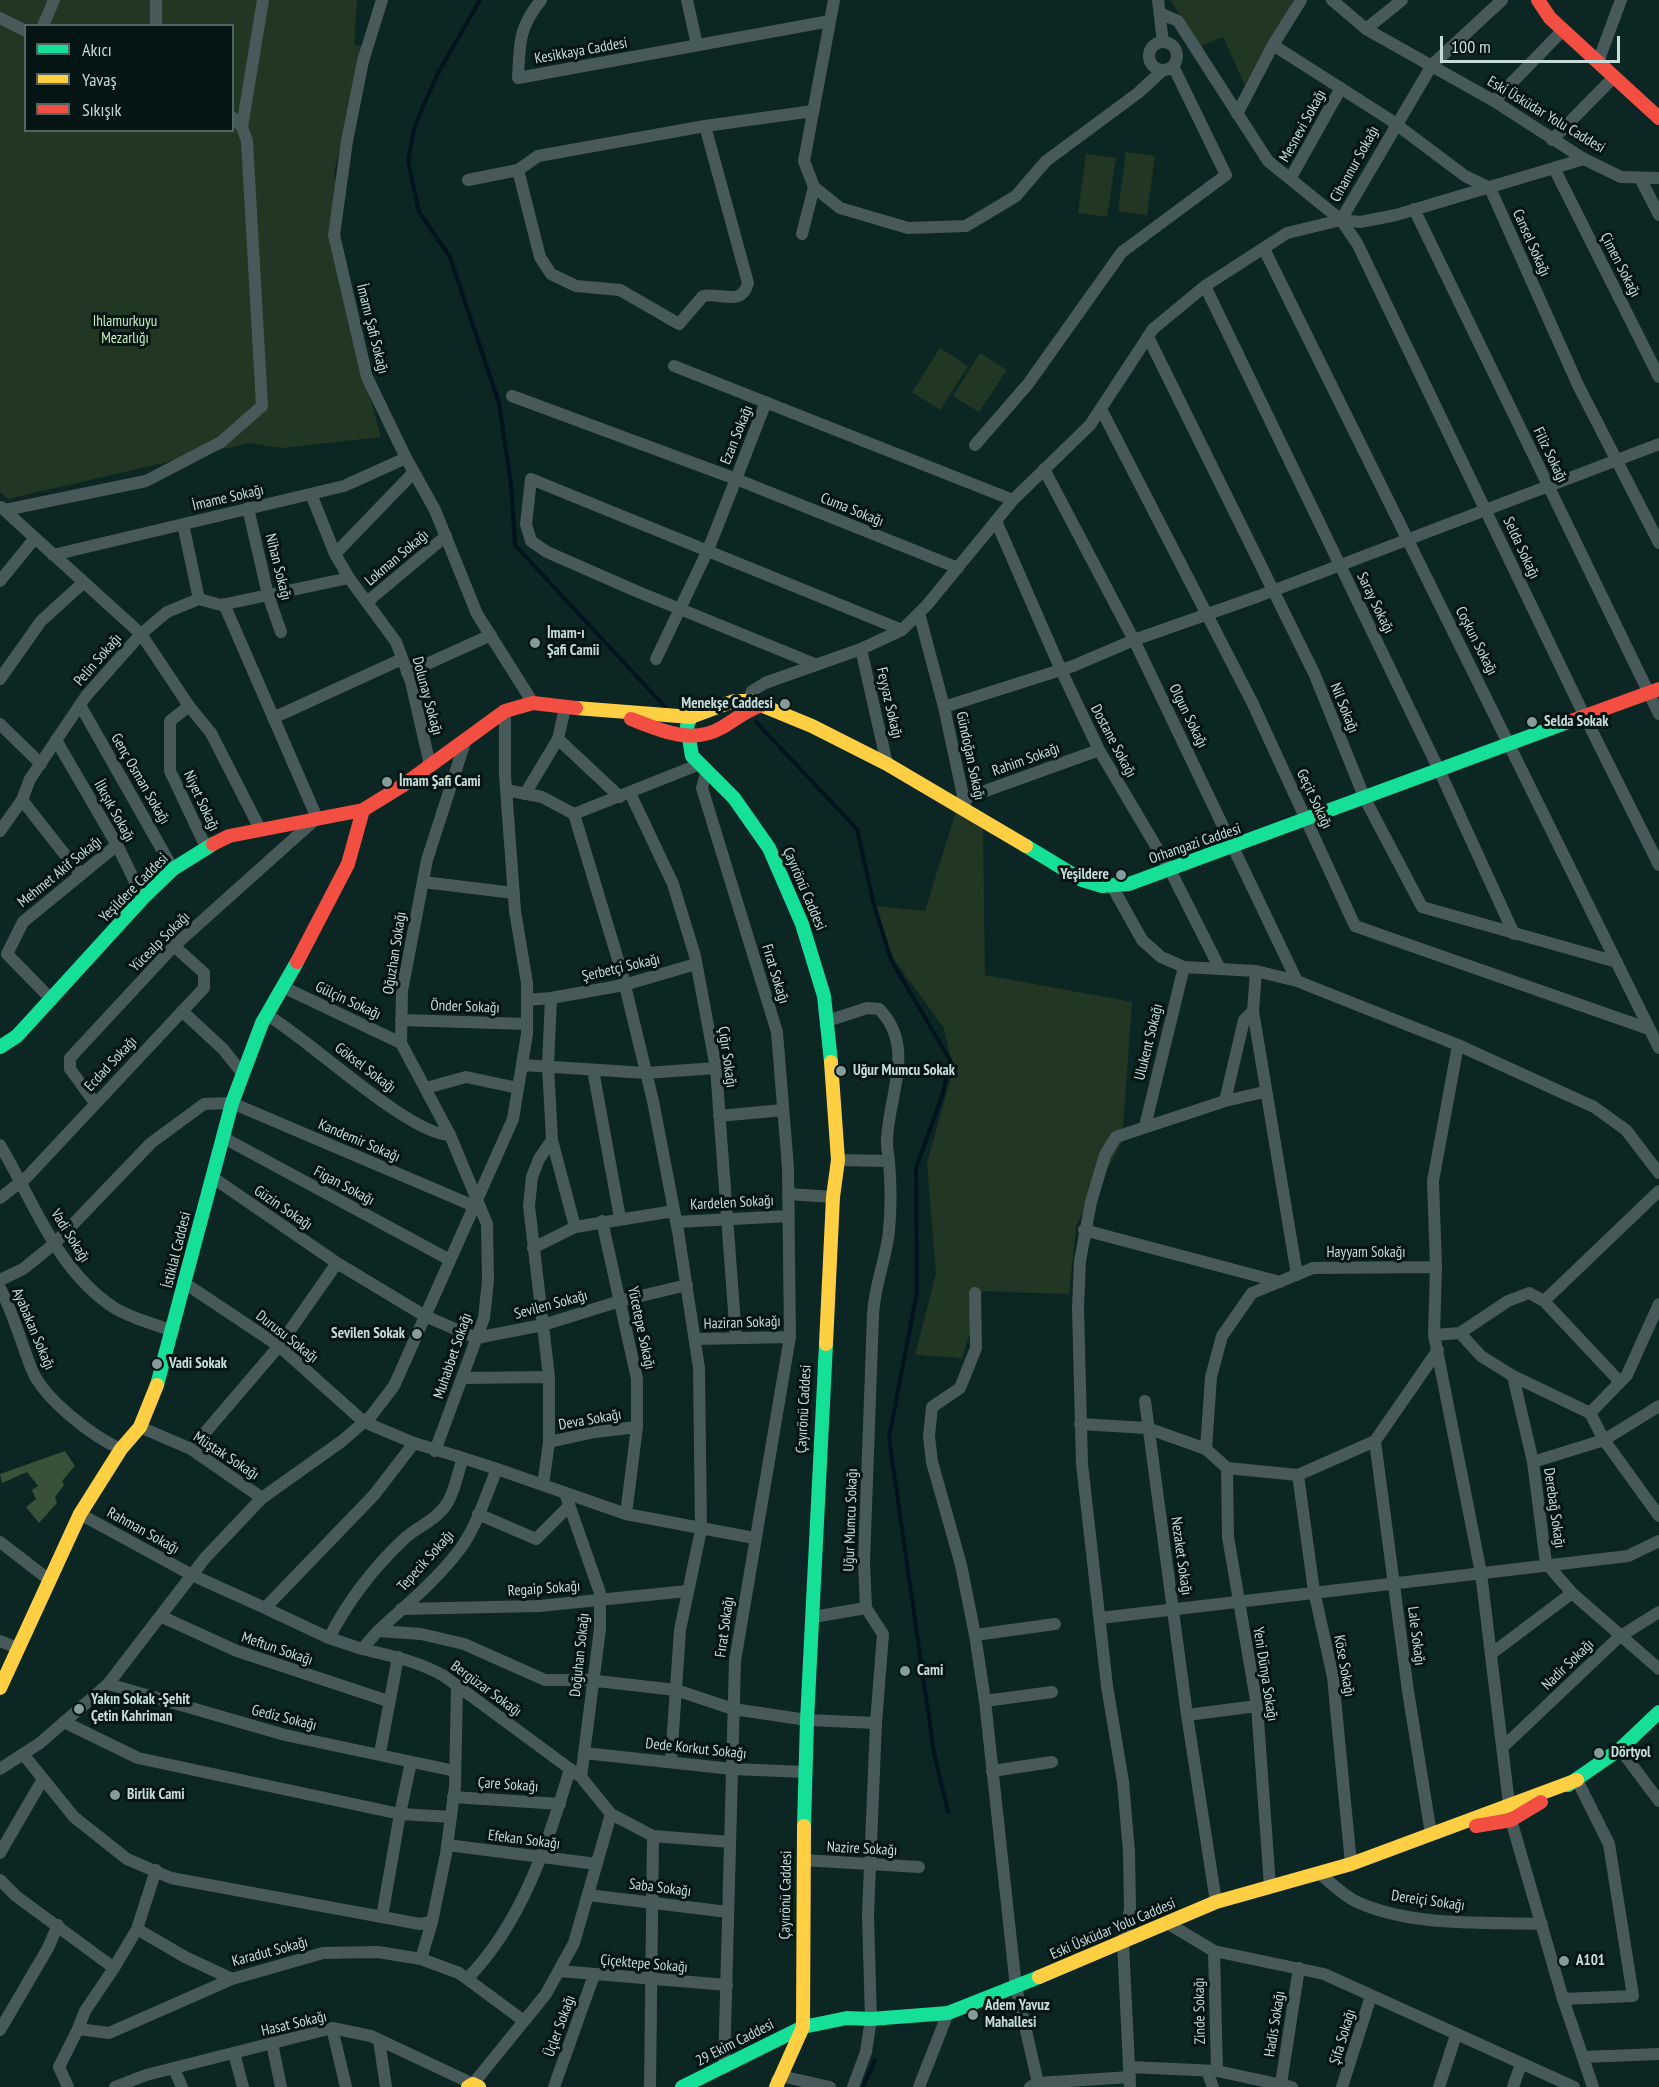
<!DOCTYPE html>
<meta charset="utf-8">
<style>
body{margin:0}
#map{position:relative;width:1659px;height:2087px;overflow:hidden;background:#0c2623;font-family:"PT Sans Narrow",sans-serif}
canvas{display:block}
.legend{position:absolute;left:24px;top:24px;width:210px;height:108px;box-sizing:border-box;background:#041513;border:2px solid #526563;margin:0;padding:8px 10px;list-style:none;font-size:18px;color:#c6dcda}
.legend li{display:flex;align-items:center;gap:12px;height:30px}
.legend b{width:30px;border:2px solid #526563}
.scale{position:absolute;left:1440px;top:36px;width:180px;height:27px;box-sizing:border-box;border:3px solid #c6dcda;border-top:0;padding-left:8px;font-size:18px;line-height:21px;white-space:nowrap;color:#c6dcda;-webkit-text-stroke:4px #041513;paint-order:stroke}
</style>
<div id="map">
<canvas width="1659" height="2087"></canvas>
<ul class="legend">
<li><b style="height:8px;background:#16e098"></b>Akıcı</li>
<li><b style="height:8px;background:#ffcf43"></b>Yavaş</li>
<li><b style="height:8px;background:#f24e42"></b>Sıkışık</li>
</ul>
<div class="scale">100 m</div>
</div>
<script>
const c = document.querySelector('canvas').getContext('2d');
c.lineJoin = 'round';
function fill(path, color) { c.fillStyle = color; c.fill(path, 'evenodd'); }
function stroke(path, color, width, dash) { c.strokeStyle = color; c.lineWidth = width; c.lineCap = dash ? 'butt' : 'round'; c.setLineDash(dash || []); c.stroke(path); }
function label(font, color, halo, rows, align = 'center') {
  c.font = font + ' "PT Sans Narrow",sans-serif'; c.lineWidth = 6; c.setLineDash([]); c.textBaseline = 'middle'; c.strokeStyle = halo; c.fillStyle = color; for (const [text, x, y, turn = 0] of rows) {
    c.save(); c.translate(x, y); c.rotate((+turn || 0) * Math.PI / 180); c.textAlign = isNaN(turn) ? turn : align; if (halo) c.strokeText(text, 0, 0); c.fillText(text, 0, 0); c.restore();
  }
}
fill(new Path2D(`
 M 0,0 L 357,0 L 354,45 L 365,47 L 334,172 L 349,318 L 381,437 L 281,448 L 250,443 L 8,499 L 0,492 ZM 26,26 L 232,26 L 232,130 L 26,130 Z
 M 1170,0 L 1293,0 L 1245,85 L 1223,37 L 1201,46 Z
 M 1126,152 L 1155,156 L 1147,215 L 1118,211 Z
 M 1086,154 L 1116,158 L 1107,217 L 1078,213 Z
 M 940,348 L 968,366 L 940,410 L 912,392 Z
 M 980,353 L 1007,370 L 979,412 L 953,396 Z
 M 956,811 L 983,826 L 985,975 L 1132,1002 L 1122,1142 L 1076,1226 L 1069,1294 L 983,1291 L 962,1358 L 915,1355 L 936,1274 L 927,1163 L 953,1070 L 944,1028 L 895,961 L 881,929 L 876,906 L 925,911 Z`), '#223624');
fill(new Path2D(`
 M 65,1451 L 75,1466 L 62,1481 L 64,1485 L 55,1497 L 57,1503 L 39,1523 L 26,1507 L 36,1499 L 32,1490 L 38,1486 L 27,1472 L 2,1483 L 0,1474 Z`), '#395039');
stroke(new Path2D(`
 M 480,0 L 438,73 L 415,125 L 408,161 L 419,212 L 450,257 L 499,403 L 511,484 L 515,545 L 666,708
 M 756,722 L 857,829 L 873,901 L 891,960 L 950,1060 L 943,1093 L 916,1168 L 917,1292 L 889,1438 L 934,1753 L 948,1812
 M 863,2087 L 875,2060`), '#01131d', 4);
stroke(new Path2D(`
 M 382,0 L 363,61 L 347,141 L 334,235 L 367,377 L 406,458 L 435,510 L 477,614 L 533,703
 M 541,0 C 518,29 520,42 518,78 L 830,21
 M 687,0 L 697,45
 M 834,0 L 804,161 L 814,187 L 840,208 L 908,228 L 966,226 L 1016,196 L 1046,161 L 1138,93 L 1163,70
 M 1158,0 L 1163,42
 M 1332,0 L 1366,29 L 1494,101 L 1584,159 L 1621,177 L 1659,178
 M 1162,14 L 1178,21 L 1268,161 L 1341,220 L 1357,243 L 1584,715 L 1659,865
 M 0,18 L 26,31
 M 43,26 L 54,0
 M 156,26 L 156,0
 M 1366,29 L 1402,0
 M1149 56a14 14 0 1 1 28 0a14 14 0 1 1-28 0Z
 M 1273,45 L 1389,119 L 1465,176 L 1490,188 L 1578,385 L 1659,543
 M 1598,62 L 1621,0
 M 1494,101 L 1563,30
 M 1237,114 L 1273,45 L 1301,0
 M 242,127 L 263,0
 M 1552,140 L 1614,77
 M 1554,168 L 1659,377
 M 518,170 L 540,257 L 551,274 L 576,286 L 620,290 L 679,324 L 703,296 C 720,292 742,307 748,283 L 705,126
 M 1640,178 L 1659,215
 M 1290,179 L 1341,88
 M 468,180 L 518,170 L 538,156 L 705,126 L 813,111
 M 1414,209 L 1659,714
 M 1341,220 L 1432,65 L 1502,0
 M 802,234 L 814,187
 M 1264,249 L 1659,1048
 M 1205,286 L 1440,772 L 1514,934
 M 1149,339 L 1314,673 L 1365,799 L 1422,907 L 1617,962
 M 674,366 L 1013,500
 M 512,396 L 736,479 L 708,550 L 656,659
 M 766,402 L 736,479 L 958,568
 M 1101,409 L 1252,702 L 1355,926 L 1649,1029
 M 975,445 L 1028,384 L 1122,252 L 1226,175 L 1173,66
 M 1044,469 L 1134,640 L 1297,981
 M 311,494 L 335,554
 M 248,508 L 268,595 L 281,632
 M 5,510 L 146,481 L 221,442 L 262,406 L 247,141 L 242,127 L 232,117
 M 996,521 L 1061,670 L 1099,750 L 1170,870 L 1219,967
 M 183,524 L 199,599
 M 53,555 L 344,486 L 406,458
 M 349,578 L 396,642 L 411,682 L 430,765
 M 0,581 L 35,538
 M 367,602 L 446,536
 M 919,613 L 944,707 L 1073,666 L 1134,640 L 1259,596 L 1659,444
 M 861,649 L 887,764
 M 817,665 L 636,591 L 547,552 L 531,541 L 526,524 L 531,479 L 902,630
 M 407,673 L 491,635
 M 0,679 L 41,621 L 84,582
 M 80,705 L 173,869
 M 189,706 L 170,721 L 170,771 L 206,847
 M 746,707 L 752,691 L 765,683 L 861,649 L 902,630 L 927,605 L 1013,500 L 1090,425 L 1153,329 L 1205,286 L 1287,233 L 1341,220 L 1360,222 L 1396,215 L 1584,159
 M 944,707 L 965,805
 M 565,708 L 558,739 L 620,797
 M 273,718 L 402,659
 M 0,724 L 41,764
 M 56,740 L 117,845 L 143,898
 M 707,770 L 702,788 L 777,1032 L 788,1168 L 790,1337 L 735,1661 L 724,2068
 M 506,790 L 542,797 L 574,814
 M 630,793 L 673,884 L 695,956 L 716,1068 L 736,1338
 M 525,794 L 558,739
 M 963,799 L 1099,750
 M 22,800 L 81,875
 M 260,829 L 211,733 L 189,706 L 141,634 L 167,612 L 199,599 L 221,605 L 349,578 L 335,554 L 414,472
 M 0,831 L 22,800 L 30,779 L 86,696 L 141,634 L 1,507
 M 423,882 L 514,893
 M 1112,886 L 1142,940 L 1161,957 L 1184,967 L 1256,971 L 1297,981 L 1458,1045 L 1594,1107 L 1626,1130 L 1659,1173
 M 283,987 L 401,1043
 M 551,998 L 624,985 L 696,964
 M 52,1000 L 7,954 L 23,922 L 117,845
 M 527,1000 L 551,998 L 548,1066 L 552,1140
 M 182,1011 L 223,1049 L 243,1074
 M 1253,1011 L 1297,1275
 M 267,1015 C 309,1039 409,1135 450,1135
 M 401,1020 L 527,1024
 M 827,1021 L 867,1008 L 879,1009 C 916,1046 889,1094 887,1139 C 886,1147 889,1155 889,1162 C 891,1184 891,1209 889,1231 C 886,1260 874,1286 873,1316 L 864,1562 L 866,1608 L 883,1634 L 876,1723 L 868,1915 L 871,2019 L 866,2052 L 853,2087
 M 1458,1045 L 1433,1181 L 1436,1267 L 1434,1335 L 1481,1573 L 1511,1820 L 1563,1999 L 1593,2087
 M 522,1065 L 646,1073 L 716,1068
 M 593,1070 L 620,1218
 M 426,1088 L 466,1077 L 518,1088
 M 1225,1101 L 1244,1020 L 1253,1011 L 1256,971
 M 95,1103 L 70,1069 L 70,1058 L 174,946 L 317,818 L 224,604
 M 719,1116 L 783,1110
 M 1145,1126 L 1184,967
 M 224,1138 L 450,1260
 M 0,1145 C 34,1202 56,1269 113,1307 C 130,1318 154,1324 173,1331
 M 838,1160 L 889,1161
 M 212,1177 L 337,1263
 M 788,1194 L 833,1197
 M 0,1198 L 26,1178 L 204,988 L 204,973 L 174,946
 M 602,1221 L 637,1379 L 637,1427 L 626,1514
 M 677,1222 L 789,1216
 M 1084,1230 L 1280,1282
 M 533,1248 L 575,1227
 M 0,1280 L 23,1269 L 54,1244 L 151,1143 L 204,1104 L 232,1103 L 474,1206
 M 186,1284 L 279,1346 L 364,1422 L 414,1443
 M 0,1288 C 14,1314 21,1343 32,1370 C 44,1399 93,1437 121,1449
 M 975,1293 L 976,1348 L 960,1388 L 932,1407 L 929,1436 L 932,1462 L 961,1565 L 975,1635 L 985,1701 L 1016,1987 L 1038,2083
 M 1460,1333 L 1508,1301 L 1529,1293 L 1544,1301
 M 1434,1335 L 1460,1333 L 1481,1356 L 1513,1376 L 1590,1413 L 1627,1375 L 1659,1304
 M 695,1339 L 790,1337
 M 1513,1376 L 1533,1462 L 1546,1563 L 1572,1593 L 1659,1669
 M 462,1378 L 549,1377
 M 1620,1382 L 1544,1301 L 1659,1191
 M 1145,1401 L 1187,1715 L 1216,1902
 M 1590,1413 L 1604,1440 L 1659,1516
 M 1080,1424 L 1147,1428 L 1206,1449 L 1227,1468 L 1298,1475 L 1375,1441 L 1438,1350
 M 140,1427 L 191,1449 L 262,1498
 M 1375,1441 L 1408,1691 L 1431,1834
 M 549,1442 L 595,1432 L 637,1427
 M 191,1449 L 279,1346 L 337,1263 L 425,1316 L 476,1338 L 543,1325 L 620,1301 L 687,1285
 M 1206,1449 L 1211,1377 L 1222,1336 L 1252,1293 L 1313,1268 L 1436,1267
 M 435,1451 L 484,1318 L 488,1280 L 487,1224 L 450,1135 L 401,1043 L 402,991 L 427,860 L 466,739
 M 1533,1462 L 1604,1440 L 1659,1406
 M 1227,1468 L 1228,1537 L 1257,1706 L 1270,1886
 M 497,1469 L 626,1514 L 754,1538
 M 1298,1475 L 1314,1591 L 1333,1677 L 1351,1864
 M 543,1485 L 549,1442 L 549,1377 L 529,1206 L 532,1177 L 539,1159 L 552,1140 L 575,1227 L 674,1211
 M 565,1493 L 600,1593 L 600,1629 L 581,1777 L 611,1814
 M 80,1514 L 192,1575 L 265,1608 L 374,1495 L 414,1443 L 463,1458 C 458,1472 455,1490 448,1502 C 438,1519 419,1526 405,1538 C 373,1568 349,1599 329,1638 L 362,1649 L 378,1631 L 421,1634 L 464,1644 L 545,1680 L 588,1680 L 676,1690 L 733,1709 L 807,1720 L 876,1723
 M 478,1514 L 536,1539 L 569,1506
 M 0,1542 L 48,1579
 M 265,1608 L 329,1638
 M 401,1609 L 539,1606 L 687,1591
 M 160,1616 L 237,1651 L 388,1701
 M 813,1617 L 866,1608
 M 1100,1618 L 1628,1556 L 1659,1541
 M 378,1631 C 406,1605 437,1580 460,1549 C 477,1526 486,1495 497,1469 L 463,1458
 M 975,1635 L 1055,1624
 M 0,1641 L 18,1648
 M 362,1649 C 391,1656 418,1661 444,1676 L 581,1777
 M 1491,1654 L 1572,1593
 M 108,1684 L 285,1735 L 455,1771
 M 985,1701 L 1052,1692
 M 1187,1715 L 1257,1706
 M 1503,1747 L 1619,1637 L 1659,1612
 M 1620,1749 L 1659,1801
 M 380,1753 L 398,1657
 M 584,1753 L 732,1769 L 806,1772
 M 23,1754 L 74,1817 L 127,1859 L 171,1878 L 382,1917 L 400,1814 L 138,1758 L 64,1722
 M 671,1761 L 680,1630 L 701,1530 L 699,1368 L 678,1231 L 653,1101 L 622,973 L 574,814 L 700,764
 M 411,1762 L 400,1814 L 451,1817
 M 0,1769 L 40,1743 L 108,1684 L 205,1558 L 262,1498 L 342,1441 L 371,1416 L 394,1386 L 513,1119 L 527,1034 L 527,983 L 515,911 L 505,775 L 505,711
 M 992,1771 L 1052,1762
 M 453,1797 L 560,1804
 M 653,1836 L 730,1842
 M 447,1845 L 597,1864
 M 0,1853 L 43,1779
 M 803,1860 L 919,1867
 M 1320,1874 C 1331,1883 1344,1896 1357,1902 C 1413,1927 1482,1922 1542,1924
 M 0,1880 L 16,1896 L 114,1968 L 137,1929 L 156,1870
 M 588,1895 L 728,1912
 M 382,1917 L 420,1924 L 432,1922 L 446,1854 L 455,1786 L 457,1685
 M 1169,1924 L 1214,1951 L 1324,1974 L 1574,2087
 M 137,1929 L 185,1957 L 232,1979 L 323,1953 L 378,1952 L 421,1959 L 432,1922
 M 1214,1951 L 1217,2071
 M 421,1959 L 459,1973 L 524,2021
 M 559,1971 L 727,1985
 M 467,1979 C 522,1923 548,1843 570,1769
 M 1563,1999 L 1633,1996 L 1609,1844 L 1577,1780
 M 332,2028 L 346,2087
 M 78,2029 L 85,2011 L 114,1968
 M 0,2030 L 48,1948 L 58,1925
 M 379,2040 L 386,2087
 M 272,2043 L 281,2087
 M 234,2053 L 243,2087
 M 1583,2057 L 1659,2054
 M 1130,2067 L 1217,2071 L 1292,2087
 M 174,2069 L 182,2087
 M 1207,2071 L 1213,2087
 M 777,2080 L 781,2076 L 830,2087
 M 1281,2084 L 1299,1968
 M 68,2087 L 59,2067 L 78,2029 L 109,2033 L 232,1979
 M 115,2087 L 146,2075 L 332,2028 L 371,2036 L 473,2084 L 546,1994 L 574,1943 L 611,1814 L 653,1836 L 650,2087
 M 554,2087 L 594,1975
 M 919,2087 L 948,2013
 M 1030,2087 L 1038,2083 L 1130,2077
 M 1130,2087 L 1123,1943 L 1130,1909 L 1129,1852 L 1123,1782 L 1107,1686 L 1082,1464 L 1078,1308 L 1080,1261 L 1091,1202 L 1105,1155 L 1116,1137 L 1225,1101 L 1264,1092
 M 1342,2087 L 1371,1996
 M 1439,2087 L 1456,2035
 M 1513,2087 L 1521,2064`), '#48595a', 12);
stroke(new Path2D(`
 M 691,717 L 687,726 L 692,756 L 734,798 L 769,848 L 802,924 L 824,996 L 831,1062
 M 1026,846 L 1082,880 L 1102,886 L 1129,884 L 1571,721
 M 0,1047 L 17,1036 L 143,898 L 173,869 L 213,844
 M 157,1385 L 232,1103 L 262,1023 L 297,962
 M 1568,1785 L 1620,1749 L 1659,1712
 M 804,1826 L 807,1720 L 826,1344
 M 682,2087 L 803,2027 L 847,2018 L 871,2019 L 948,2013 L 1039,1977`), '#16e098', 14);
stroke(new Path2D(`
 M 576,708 L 691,717 L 734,701 L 751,701 L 812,726 L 887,764 L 1026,846
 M 826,1344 L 833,1197 L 838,1160 L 831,1062
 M 0,1688 L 80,1514 L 121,1449 L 140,1427 L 157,1385
 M 1039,1977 L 1216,1902 L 1351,1864 L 1577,1780
 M 468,2087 L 473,2084 L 479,2087
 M 776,2087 L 803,2027 L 804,1826`), '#ffcf43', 14);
stroke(new Path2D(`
 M 1538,0 L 1550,18 L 1659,118
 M 631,719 C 660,730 691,745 721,728 C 735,720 746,710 762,705
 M 1571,721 L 1659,689
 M 213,844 L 229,836 L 363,810 L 402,786 L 505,711 L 533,703 L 576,708
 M 297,962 L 348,864 L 363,810
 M 1476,1826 L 1511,1820 L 1541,1802`), '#f24e42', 14);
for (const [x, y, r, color] of [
 [535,643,6,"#859c9a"],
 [785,704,6,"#859c9a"],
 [1532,722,6,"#859c9a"],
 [387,782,6,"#859c9a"],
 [1121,875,6,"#859c9a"],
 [841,1071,6,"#859c9a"],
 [417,1334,6,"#859c9a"],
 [157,1364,6,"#859c9a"],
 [905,1671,6,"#859c9a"],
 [79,1709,6,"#859c9a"],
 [1599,1753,6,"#859c9a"],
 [115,1795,6,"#859c9a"],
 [1564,1961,6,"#859c9a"],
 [973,2015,6,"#859c9a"]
]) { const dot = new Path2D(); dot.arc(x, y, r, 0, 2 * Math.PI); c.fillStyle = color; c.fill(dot); stroke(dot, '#041513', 2); }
label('15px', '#c6dcda', '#041513', [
 ["Kesikkaya Caddesi",581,51,-10],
 ["Eski Üsküdar Yolu Caddesi",1546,115,31],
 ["Mesnevi Sokağı",1303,126,-61],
 ["Cihannur Sokağı",1355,164,-61],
 ["Cansel Sokağı",1531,243,66],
 ["Çimen Sokağı",1620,265,63],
 ["İmamı Şafi Sokağı",372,329,76],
 ["Ezan Sokağı",737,435,-68],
 ["Filiz Sokağı",1550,455,64],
 ["İmame Sokağı",228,498,-13],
 ["Cuma Sokağı",852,510,22],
 ["Selda Sokağı",1521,548,65],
 ["Lokman Sokağı",397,558,-40],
 ["Nihan Sokağı",278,567,76],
 ["Saray Sokağı",1375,603,64],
 ["Coşkun Sokağı",1476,641,63],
 ["Pelin Sokağı",98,660,-49],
 ["Dolunay Sokağı",427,696,75],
 ["Feyyaz Sokağı",889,703,77],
 ["Nil Sokağı",1344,708,68],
 ["Olgun Sokağı",1188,716,64],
 ["Dostane Sokağı",1113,741,62],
 ["Gündoğan Sokağı",970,756,78],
 ["Rahim Sokağı",1026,760,-20],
 ["Genç Osman Sokağı",140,779,60],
 ["Geçit Sokağı",1314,799,65],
 ["Niyet Sokağı",201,801,65],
 ["İlkışık Sokağı",114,811,61],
 ["Orhangazi Caddesi",1195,844,-19],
 ["Mehmet Akif Sokağı",60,872,-39],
 ["Yeşildere Caddesi",134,888,-45],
 ["Çayırönü Caddesi",804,889,67],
 ["Yücealp Sokağı",160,942,-45],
 ["Oğuzhan Sokağı",395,953,-81],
 ["Şerbetçi Sokağı",621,968,-13],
 ["Fırat Sokağı",775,974,73],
 ["Gülçin Sokağı",348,1001,25],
 ["Önder Sokağı",465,1007,2],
 ["Ulukent Sokağı",1149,1042,-76],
 ["Çığır Sokağı",727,1057,82],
 ["Ecdad Sokağı",111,1064,-47],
 ["Göksel Sokağı",365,1068,37],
 ["Kandemir Sokağı",359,1141,23],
 ["Figan Sokağı",344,1186,28],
 ["Kardelen Sokağı",732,1203,-3],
 ["Güzin Sokağı",283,1208,34],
 ["Vadi Sokağı",70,1236,58],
 ["İstiklal Caddesi",177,1250,-76],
 ["Hayyam Sokağı",1366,1253],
 ["Sevilen Sokağı",551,1305,-15],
 ["Haziran Sokağı",742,1323,-2],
 ["Yücetepe Sokağı",641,1328,78],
 ["Ayabakan Sokağı",33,1329,67],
 ["Durusu Sokağı",287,1337,38],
 ["Muhabbet Sokağı",453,1356,-71],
 ["Çayırönü Caddesi",804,1409,-87],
 ["Deva Sokağı",590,1420,-10],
 ["Müştak Sokağı",226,1456,33],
 ["Derebağ Sokağı",1554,1508,82],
 ["Uğur Mumcu Sokağı",851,1520,-88],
 ["Rahman Sokağı",143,1531,29],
 ["Nezaket Sokağı",1181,1556,82],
 ["Tepecik Sokağı",426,1561,-48],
 ["Regaip Sokağı",544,1589,-4],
 ["Fırat Sokağı",725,1627,-82],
 ["Lale Sokağı",1416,1636,83],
 ["Meftun Sokağı",277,1649,19],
 ["Doğuhan Sokağı",580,1655,-84],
 ["Nadir Sokağı",1568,1665,-44],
 ["Köse Sokağı",1344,1666,80],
 ["Yeni Dünya Sokağı",1265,1674,81],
 ["Bergüzar Sokağı",486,1689,36],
 ["Gediz Sokağı",284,1718,14],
 ["Dede Korkut Sokağı",696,1749,6],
 ["Çare Sokağı",508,1785,4],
 ["Efekan Sokağı",524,1840,7],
 ["Nazire Sokağı",862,1849,3],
 ["Saba Sokağı",660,1888,7],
 ["Çayırönü Caddesi",786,1895,-89],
 ["Dereiçi Sokağı",1428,1901,8],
 ["Eski Üsküdar Yolu Caddesi",1113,1929,-23],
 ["Karadut Sokağı",270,1952,-15],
 ["Çiçektepe Sokağı",644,1964,5],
 ["Zinde Sokağı",1200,2011,-91],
 ["Hasat Sokağı",294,2024,-13],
 ["Hadis Sokağı",1275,2024,-81],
 ["Üçler Sokağı",560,2026,-70],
 ["Şifa Sokağı",1343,2037,-73],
 ["29 Ekim Caddesi",735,2043,-27]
]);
label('15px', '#c4eebe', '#041513', [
 ["Ihlamurkuyu",125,322],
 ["Mezarlığı",125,339]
]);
label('bold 15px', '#c6dcda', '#041513', [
 ["İmam-ı",547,634],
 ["Şafi Camii",547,651],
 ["Menekşe Caddesi",773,704,"right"],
 ["Selda Sokak",1544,722],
 ["İmam Şafi Cami",399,782],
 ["Yeşildere",1109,875,"right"],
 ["Uğur Mumcu Sokak",853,1071],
 ["Sevilen Sokak",405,1334,"right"],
 ["Vadi Sokak",169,1364],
 ["Cami",917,1671],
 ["Yakın Sokak -Şehit",91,1700],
 ["Çetin Kahriman",91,1717],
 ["Dörtyol",1611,1753],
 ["Birlik Cami",127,1795],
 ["A101",1576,1961],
 ["Adem Yavuz",985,2006],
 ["Mahallesi",985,2023]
], 'left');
</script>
